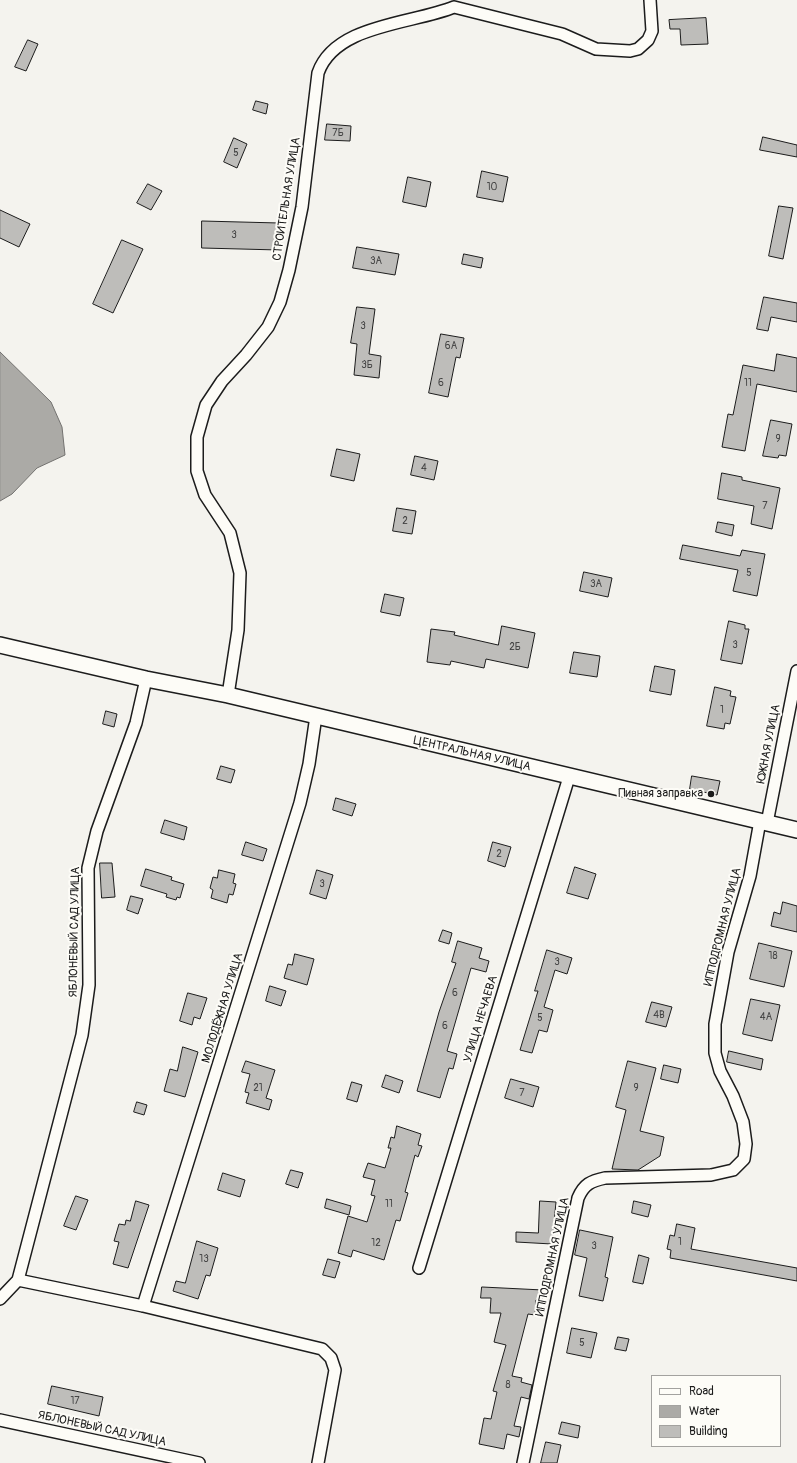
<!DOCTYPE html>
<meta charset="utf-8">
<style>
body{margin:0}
#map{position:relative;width:797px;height:1463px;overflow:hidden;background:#f4f3ee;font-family:Pangolin,sans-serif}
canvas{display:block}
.legend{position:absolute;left:651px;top:1375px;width:130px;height:72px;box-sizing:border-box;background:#fdfcf7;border:1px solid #a3a29f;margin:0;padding:5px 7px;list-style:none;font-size:12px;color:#1c1c1c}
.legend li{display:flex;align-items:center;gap:8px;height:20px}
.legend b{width:20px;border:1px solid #a3a29f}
</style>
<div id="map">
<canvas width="797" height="1463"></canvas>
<ul class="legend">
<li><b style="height:5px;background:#fdfcf7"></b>Road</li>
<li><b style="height:11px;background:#abaaa6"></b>Water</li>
<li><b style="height:11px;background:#bebdba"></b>Building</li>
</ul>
</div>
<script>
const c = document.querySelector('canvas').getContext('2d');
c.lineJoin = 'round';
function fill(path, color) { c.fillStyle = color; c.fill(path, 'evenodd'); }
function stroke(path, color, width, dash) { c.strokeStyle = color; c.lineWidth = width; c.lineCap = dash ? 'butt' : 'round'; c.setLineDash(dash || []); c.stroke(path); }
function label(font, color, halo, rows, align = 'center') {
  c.font = font + ' Pangolin,sans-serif'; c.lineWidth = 4; c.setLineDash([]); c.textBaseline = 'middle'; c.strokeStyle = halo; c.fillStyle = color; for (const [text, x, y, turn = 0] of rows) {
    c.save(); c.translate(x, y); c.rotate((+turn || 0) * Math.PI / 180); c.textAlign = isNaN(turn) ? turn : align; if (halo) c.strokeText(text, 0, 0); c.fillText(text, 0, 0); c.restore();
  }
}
const water = new Path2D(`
 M 0,352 L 51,402 L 62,427 L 65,455 L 37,468 L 12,494 L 0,501 Z`);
fill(water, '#abaaa6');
stroke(water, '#72716f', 1);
const building = new Path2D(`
 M 706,18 L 708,44 L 681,45 L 680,29 L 670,29 L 669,20 Z
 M 28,40 L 38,44 L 26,71 L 15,67 Z
 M 256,101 L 268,104 L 266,114 L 253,110 Z
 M 327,124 L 351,126 L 350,141 L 325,140 Z
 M 763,137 L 797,145 L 797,157 L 760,150 Z
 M 234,138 L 247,144 L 237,168 L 224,162 Z
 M 482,171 L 508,177 L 503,202 L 477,197 Z
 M 408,177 L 431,182 L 426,207 L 403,202 Z
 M 148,184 L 162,191 L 151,210 L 137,203 Z
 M 779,206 L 793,208 L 783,259 L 769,256 Z
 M 0,210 L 30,224 L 19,247 L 0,238 Z
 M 202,221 L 279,223 L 279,250 L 202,248 Z
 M 122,240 L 143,249 L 113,313 L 93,304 Z
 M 357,247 L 399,254 L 395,275 L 353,268 Z
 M 464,254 L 483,258 L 481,268 L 462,264 Z
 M 764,297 L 797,303 L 797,322 L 771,317 L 768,331 L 757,329 Z
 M 357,307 L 375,309 L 369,354 L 381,356 L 379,378 L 354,375 L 357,344 L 351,343 Z
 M 441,334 L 464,338 L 460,358 L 456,357 L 448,397 L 429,393 Z
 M 777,354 L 797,358 L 797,392 L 757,384 L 745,451 L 722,447 L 728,414 L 733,415 L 743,365 L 774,371 Z
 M 771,420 L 792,424 L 786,456 L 779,455 L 778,458 L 763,456 Z
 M 337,449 L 360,454 L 354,481 L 331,476 Z
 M 415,456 L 438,461 L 434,480 L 411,475 Z
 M 722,473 L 742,477 L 742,480 L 780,488 L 772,529 L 751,524 L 754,506 L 718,499 Z
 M 397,508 L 416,511 L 412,534 L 393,531 Z
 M 718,522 L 734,525 L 732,536 L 716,532 Z
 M 683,545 L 740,556 L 742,550 L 765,554 L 757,596 L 733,591 L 738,570 L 680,559 Z
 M 584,572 L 612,578 L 608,597 L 580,591 Z
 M 385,594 L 404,598 L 400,616 L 381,612 Z
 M 729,621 L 745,625 L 745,629 L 749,629 L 742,664 L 721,660 Z
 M 502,626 L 535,633 L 528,668 L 486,659 L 484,668 L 451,661 L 450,665 L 427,662 L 431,629 L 455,632 L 454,635 L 498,645 Z
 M 574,652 L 600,656 L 597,677 L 570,673 Z
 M 655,666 L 675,670 L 671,695 L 650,691 Z
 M 715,687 L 731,691 L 730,696 L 736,697 L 730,724 L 725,723 L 724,729 L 707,726 Z
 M 106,711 L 117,714 L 114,727 L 103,724 Z
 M 221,766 L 235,770 L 231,783 L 217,779 Z
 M 692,776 L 720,781 L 717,795 L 690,789 Z
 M 336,798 L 356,804 L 352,816 L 333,810 Z
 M 165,820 L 187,827 L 184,840 L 161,833 Z
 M 246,842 L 267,849 L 263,861 L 242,855 Z
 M 493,842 L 511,847 L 505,867 L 488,861 Z
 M 100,863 L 112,863 L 115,897 L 102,898 Z
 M 575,867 L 596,874 L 588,899 L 567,893 Z
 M 146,869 L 172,877 L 171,880 L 184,884 L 180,898 L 177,897 L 176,900 L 166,897 L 167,894 L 141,886 Z
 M 219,870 L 235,874 L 233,883 L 236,884 L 233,895 L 229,894 L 227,903 L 211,898 L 213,890 L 210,888 L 213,877 L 217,878 Z
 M 317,870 L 333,875 L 326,899 L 310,894 Z
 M 131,896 L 143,899 L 138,914 L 127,910 Z
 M 783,902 L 797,906 L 797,932 L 771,926 L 774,912 L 780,914 Z
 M 443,930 L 452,933 L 449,944 L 439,941 Z
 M 458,941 L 482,948 L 479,958 L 489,961 L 486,972 L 471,968 L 447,1051 L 457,1054 L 453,1069 L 449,1068 L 440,1098 L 417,1091 L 439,1012 L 456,963 L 452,962 Z
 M 759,943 L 792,951 L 784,987 L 750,979 Z
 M 547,950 L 572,958 L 567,974 L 555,970 L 544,1007 L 553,1010 L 547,1032 L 539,1030 L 532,1053 L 520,1050 L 538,991 L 535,991 Z
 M 295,954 L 314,959 L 307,985 L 284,978 L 288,964 L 292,965 Z
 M 270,986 L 286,991 L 281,1006 L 266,1001 Z
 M 188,993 L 207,998 L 200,1019 L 194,1017 L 192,1025 L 180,1021 Z
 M 751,999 L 780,1005 L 772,1041 L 743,1034 Z
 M 652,1002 L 672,1007 L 666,1027 L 646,1022 Z
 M 183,1047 L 198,1052 L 185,1097 L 164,1091 L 170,1069 L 177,1071 Z
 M 729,1051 L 763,1059 L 761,1070 L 727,1062 Z
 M 246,1061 L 275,1070 L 266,1098 L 272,1100 L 269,1110 L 246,1103 L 249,1093 L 245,1092 L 250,1074 L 242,1072 Z
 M 628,1061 L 656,1068 L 640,1131 L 664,1137 L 660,1156 L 638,1170 L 612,1169 L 626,1110 L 616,1107 Z
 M 664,1065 L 681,1069 L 678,1083 L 661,1079 Z
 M 386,1075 L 403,1081 L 399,1093 L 382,1087 Z
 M 511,1079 L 539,1087 L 533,1107 L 505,1098 Z
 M 352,1082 L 362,1085 L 357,1102 L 347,1099 Z
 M 137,1102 L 147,1105 L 144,1115 L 134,1112 Z
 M 397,1126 L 421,1134 L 418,1145 L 422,1146 L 418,1157 L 415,1155 L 405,1192 L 408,1193 L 400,1221 L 396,1220 L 384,1260 L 353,1250 L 351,1257 L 338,1253 L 348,1216 L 367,1222 L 375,1196 L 371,1195 L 375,1180 L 363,1177 L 368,1163 L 385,1168 L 391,1148 L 388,1148 L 391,1137 L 394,1138 Z
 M 291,1170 L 303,1173 L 298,1188 L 286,1184 Z
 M 223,1173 L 245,1180 L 240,1197 L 218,1190 Z
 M 76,1196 L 88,1200 L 76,1230 L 64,1226 Z
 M 327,1199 L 351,1206 L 349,1215 L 325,1208 Z
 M 136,1201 L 149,1205 L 128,1268 L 113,1264 L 119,1242 L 114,1241 L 119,1224 L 125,1225 L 126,1220 L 130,1221 Z
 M 540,1201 L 556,1202 L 552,1244 L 516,1242 L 516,1232 L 538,1233 Z
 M 634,1201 L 651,1205 L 648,1217 L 632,1213 Z
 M 677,1224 L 695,1228 L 691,1249 L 797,1268 L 797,1281 L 670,1258 L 671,1250 L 667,1249 L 670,1235 L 674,1236 Z
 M 580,1230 L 613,1237 L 605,1277 L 608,1278 L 603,1301 L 579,1296 L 587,1258 L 575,1255 Z
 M 197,1241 L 218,1248 L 210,1276 L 206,1275 L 198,1299 L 173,1291 L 176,1281 L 185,1283 Z
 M 639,1255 L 649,1258 L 643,1284 L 633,1282 Z
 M 328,1259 L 340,1262 L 335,1278 L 323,1275 Z
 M 482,1287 L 543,1290 L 542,1300 L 536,1300 L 535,1315 L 528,1314 L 512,1376 L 522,1378 L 521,1382 L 532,1385 L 529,1399 L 521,1397 L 514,1426 L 521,1427 L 519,1437 L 507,1434 L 504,1449 L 479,1444 L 484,1418 L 491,1419 L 497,1392 L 493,1391 L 506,1345 L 494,1342 L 501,1313 L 490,1313 L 491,1298 L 481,1298 Z
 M 572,1328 L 597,1333 L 591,1358 L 567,1353 Z
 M 618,1337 L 629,1339 L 626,1351 L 615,1349 Z
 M 52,1386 L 103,1397 L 99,1416 L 48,1404 Z
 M 562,1422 L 580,1426 L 578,1438 L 559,1434 Z
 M 546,1442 L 561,1445 L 557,1463 L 541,1463 Z`);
fill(building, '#bebdba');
stroke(building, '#1c1c1c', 1);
const street = new Path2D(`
 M 228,695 L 238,630 L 240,573 L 230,533 L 205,495 L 197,471 L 197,437 L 206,405 L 222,381 L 246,355 L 268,327 L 280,302 L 289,270 L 302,207 L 318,73 C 335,24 413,24 454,7 L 562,34 L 596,49 L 630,51 L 638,49 L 648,40 L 652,31 L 650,0
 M 767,823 L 797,671
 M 419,1268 L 569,777
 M 18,1280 L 143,1306 L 322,1349 L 331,1358 L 335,1370 L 318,1463
 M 0,1299 L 18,1280 L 82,1035 L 89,985 L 88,868 L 97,831 L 136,723 L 146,679
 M 143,1306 L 300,803 L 309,764 L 316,716
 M 0,1420 L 199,1463
 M 523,1463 L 578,1198 C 584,1184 591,1181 605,1178 L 711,1175 L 733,1170 L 744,1159 L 746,1144 L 743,1122 L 733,1096 L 720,1071 L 715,1053 L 715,1024 L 728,952 L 750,876 L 760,821`);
const secondary = new Path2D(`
 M 0,645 L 146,679 L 228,695 L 797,830`);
stroke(street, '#1c1c1c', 14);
stroke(secondary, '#1c1c1c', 18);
stroke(street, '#fdfcf7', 11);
stroke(secondary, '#fdfcf7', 15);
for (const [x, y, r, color] of [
 [711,794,4,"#1c1c1c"]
]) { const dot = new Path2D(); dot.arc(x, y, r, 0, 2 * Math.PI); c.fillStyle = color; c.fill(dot); stroke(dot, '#fdfcf7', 1.5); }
label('10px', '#444', null, [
 ["7Б",338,133],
 ["5",236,153],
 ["10",492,187],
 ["3",234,235],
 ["3А",376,261],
 ["3",363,326],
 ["6А",451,346],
 ["3Б",367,365],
 ["6",441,383],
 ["11",748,383],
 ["9",778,439],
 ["4",424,468],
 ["7",765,506],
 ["2",405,521],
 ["5",749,573],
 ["3А",596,584],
 ["3",735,645],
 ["2Б",515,647],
 ["1",722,710],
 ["2",499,854],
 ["3",322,884],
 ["18",773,956],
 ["3",557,962],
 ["6",455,993],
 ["4В",659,1015],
 ["4А",766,1017],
 ["5",540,1018],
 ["6",445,1026],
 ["21",258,1088],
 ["9",636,1088],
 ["7",522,1093],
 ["11",389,1204],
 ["1",680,1242],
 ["12",376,1243],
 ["3",594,1246],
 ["13",204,1259],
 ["5",582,1343],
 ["8",508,1385],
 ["17",75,1401]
]);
label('12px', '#1c1c1c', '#fdfcf7', [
 ["СТРОИТЕЛЬНАЯ УЛИЦА",287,199,-81],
 ["ЮЖНАЯ УЛИЦА",769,744,-79],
 ["ЦЕНТРАЛЬНАЯ УЛИЦА",472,754,13],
 ["ИППОДРОМНАЯ УЛИЦА",723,927,-76],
 ["ЯБЛОНЕВЫЙ САД УЛИЦА",75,932,-89],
 ["МОЛОДЁЖНАЯ УЛИЦА",223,1008,-73],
 ["УЛИЦА НЕЧАЕВА",481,1019,-73],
 ["ИППОДРОМНАЯ УЛИЦА",553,1257,-78],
 ["ЯБЛОНЕВЫЙ САД УЛИЦА",102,1429,12]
]);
label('12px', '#1c1c1c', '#fdfcf7', [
 ["Пивная заправка",703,794]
], 'right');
</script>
